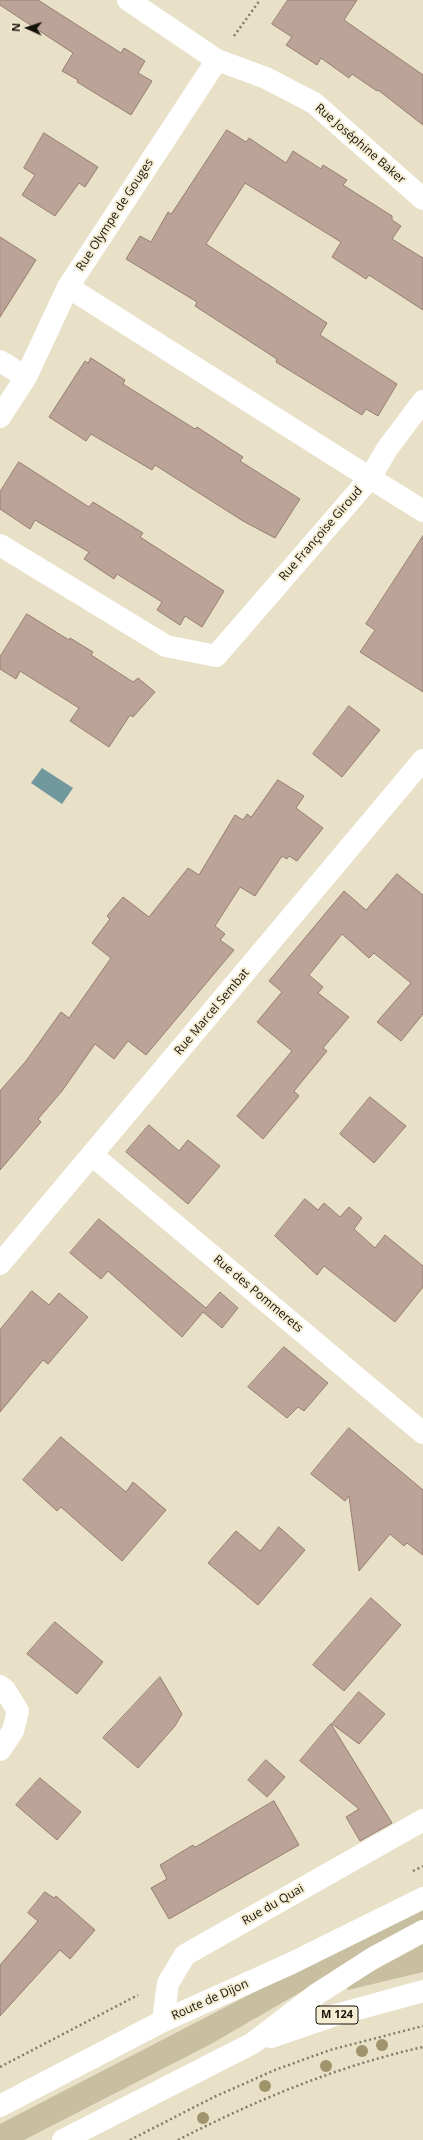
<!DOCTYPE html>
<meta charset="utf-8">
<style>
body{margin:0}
#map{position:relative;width:423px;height:2140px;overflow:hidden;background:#e8e0c7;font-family:"Open Sans",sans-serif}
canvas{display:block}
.north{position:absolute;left:8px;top:8px;width:40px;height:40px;-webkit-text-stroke:3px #f5edd3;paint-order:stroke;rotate:273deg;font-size:11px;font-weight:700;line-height:16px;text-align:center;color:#151209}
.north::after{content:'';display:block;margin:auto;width:14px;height:18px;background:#151209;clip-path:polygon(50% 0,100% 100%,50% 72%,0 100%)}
</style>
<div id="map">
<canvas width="423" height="2140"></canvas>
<div class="north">N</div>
</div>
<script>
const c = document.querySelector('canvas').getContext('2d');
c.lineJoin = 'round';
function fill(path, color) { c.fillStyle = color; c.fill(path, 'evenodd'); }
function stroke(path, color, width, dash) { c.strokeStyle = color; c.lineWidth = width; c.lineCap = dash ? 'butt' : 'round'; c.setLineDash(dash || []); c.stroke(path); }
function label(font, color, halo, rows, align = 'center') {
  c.font = font + ' "Open Sans",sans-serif'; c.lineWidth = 4; c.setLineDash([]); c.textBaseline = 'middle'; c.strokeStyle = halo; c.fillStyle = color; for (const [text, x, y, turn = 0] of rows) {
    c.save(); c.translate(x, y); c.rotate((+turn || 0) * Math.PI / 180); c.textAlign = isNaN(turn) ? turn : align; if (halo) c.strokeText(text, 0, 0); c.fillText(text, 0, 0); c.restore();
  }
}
fill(new Path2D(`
 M 423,1908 L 423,1921 L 211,2044 L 24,2140 L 0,2140 L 0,2124 L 297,1970 Z
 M 423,1944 L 423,1972 L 348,1990 L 347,1987 L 351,1983 Z`), '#c8bea0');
fill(new Path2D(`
 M 42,768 L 73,788 L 62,804 L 31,783 Z`), '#70989d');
const building = new Path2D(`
 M 0,0 L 38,0 L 121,53 L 124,48 L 145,61 L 138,73 L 152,81 L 131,115 L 77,82 L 78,80 L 62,71 L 73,53 L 0,5 Z
 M 288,0 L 357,0 L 344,20 L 423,75 L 423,125 L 378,90 L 377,91 L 352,74 L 349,78 L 321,58 L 317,65 L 286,45 L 292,37 L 272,24 Z
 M 227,130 L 246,142 L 249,138 L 286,163 L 293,151 L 321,169 L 323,165 L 347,180 L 343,185 L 392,216 L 392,220 L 401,226 L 392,239 L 423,258 L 423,310 L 369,275 L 366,279 L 332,257 L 341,242 L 245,183 L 206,244 L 327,323 L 320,335 L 397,384 L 378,416 L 366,409 L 362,415 L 276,362 L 277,359 L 195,306 L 197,302 L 126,259 L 140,236 L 151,242 L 168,212 L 171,214 Z
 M 44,133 L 98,167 L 85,187 L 79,183 L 55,216 L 22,195 L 35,175 L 24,168 Z
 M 0,237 L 36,260 L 0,317 Z
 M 91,358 L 125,380 L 123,384 L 195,429 L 197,427 L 243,457 L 240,461 L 300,499 L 275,538 L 243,521 L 155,465 L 152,470 L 91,434 L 86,441 L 49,417 L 85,361 L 88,363 Z
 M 19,462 L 89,507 L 93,502 L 143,533 L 140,537 L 224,591 L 202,627 L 185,616 L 180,625 L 157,610 L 162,602 L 117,574 L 114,579 L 84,559 L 89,552 L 35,520 L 30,529 L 0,509 L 0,492 Z
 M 423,536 L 423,692 L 360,652 L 375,630 L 366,624 Z
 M 27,614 L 69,640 L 70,638 L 93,652 L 91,655 L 133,682 L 138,678 L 155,692 L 133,717 L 130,715 L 109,747 L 70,721 L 79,708 L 20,671 L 16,679 L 0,669 L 0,657 Z
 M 349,706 L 380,730 L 342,777 L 313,754 Z
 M 278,780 L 304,796 L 296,808 L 323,828 L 297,861 L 289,856 L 287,859 L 282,856 L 255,896 L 240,887 L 215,926 L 225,934 L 220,940 L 234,950 L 146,1055 L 128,1041 L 114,1059 L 95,1044 L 62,1091 L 38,1119 L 41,1122 L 0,1170 L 0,1091 L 26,1061 L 61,1012 L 69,1018 L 111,958 L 92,943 L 110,919 L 107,916 L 123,897 L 149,917 L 188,868 L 199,875 L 235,815 L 243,820 L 247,814 L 251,817 Z
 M 397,874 L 423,895 L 423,1014 L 401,1041 L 377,1022 L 411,983 L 374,953 L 369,958 L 342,934 L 309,975 L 323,987 L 318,993 L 349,1017 L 323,1048 L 327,1051 L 294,1091 L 299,1096 L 263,1139 L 237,1116 L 292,1051 L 257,1022 L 282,992 L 269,981 L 344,891 L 366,910 Z
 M 370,1097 L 406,1126 L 374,1163 L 340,1134 Z
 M 149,1125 L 179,1151 L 188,1140 L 220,1166 L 188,1204 L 126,1152 Z
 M 305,1199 L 318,1210 L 324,1203 L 340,1217 L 349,1207 L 362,1218 L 354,1229 L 375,1248 L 385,1235 L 423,1266 L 423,1287 L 395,1322 L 324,1266 L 317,1275 L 275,1236 Z
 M 99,1219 L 206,1308 L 220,1292 L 238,1308 L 222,1328 L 203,1312 L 182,1337 L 108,1271 L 101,1279 L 70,1253 Z
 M 32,1291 L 49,1305 L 59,1293 L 88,1317 L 48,1364 L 43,1360 L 0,1412 L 0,1330 Z
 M 284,1347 L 328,1383 L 304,1411 L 298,1407 L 287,1418 L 248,1387 Z
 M 349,1428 L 423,1490 L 423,1555 L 407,1543 L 404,1546 L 390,1534 L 359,1571 L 349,1496 L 345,1501 L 311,1474 Z
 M 61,1437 L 126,1492 L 133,1482 L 166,1510 L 122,1561 L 61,1507 L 57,1511 L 23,1480 Z
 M 279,1527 L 305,1550 L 258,1605 L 208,1563 L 236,1531 L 260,1551 Z
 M 371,1598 L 401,1625 L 344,1691 L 313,1665 Z
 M 55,1622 L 103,1662 L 77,1694 L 27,1654 Z
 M 160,1677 L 182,1714 L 175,1726 L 138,1768 L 103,1738 Z
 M 359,1692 L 385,1714 L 359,1744 L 332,1724 Z
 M 331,1724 L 392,1823 L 360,1841 L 346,1817 L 359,1809 L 300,1761 Z
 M 266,1760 L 285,1777 L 267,1797 L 248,1780 Z
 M 40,1778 L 81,1812 L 57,1840 L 16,1805 Z
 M 274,1801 L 299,1845 L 169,1919 L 151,1888 L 167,1879 L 160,1865 L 193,1845 L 195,1847 Z
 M 45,1892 L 54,1898 L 56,1896 L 95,1930 L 70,1959 L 60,1950 L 0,2016 L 0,1965 L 38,1921 L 28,1913 Z`);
fill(building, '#bca397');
stroke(building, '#967e72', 1);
stroke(new Path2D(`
 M 234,36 L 260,0
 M 413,1871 L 423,1866
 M 0,2067 L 138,1995
 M 130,2140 L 214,2097 L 275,2070 L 330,2050 L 423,2026
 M 178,2140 C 256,2100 338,2066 423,2047`), '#7f7a69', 2.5, [2, 3]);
stroke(new Path2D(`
 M 128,0 L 217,60 L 266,78 L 314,103 L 423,199
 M 0,361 L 26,377 L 0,417
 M 26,377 L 68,287 L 217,60
 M 423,401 L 387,449 L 370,478 L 423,511
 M 0,545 L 166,646 L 216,656 L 370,478 L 68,287
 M 92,1155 L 423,1433
 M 0,1264 L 423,760
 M 0,1686 L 5,1690 L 18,1711 L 13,1731 L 0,1750
 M 163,2021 L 168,1983 L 185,1955 L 423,1820`), '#fff', 22);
stroke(new Path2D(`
 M 271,2037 L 332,2016 L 423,1991
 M 0,2106 L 163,2021 L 292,1963 L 423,1898
 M 63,2140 L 253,2043 L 317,1994 L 373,1958 L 423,1931`), '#fff', 22);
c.fillStyle = '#a0946c';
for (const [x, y] of [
 [382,2045],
 [362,2051],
 [326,2066],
 [265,2086],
 [203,2118]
]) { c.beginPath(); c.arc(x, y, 6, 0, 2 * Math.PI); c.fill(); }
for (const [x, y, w] of [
 [337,2015,42]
]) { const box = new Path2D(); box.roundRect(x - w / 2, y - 9, w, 18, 3); c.fillStyle = '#f5edd3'; c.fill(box); stroke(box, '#151209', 1); }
label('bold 11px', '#151209', null, [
 ["M 124",337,2015]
]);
label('12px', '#151209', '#f5edd3', [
 ["Rue Joséphine Baker",360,144,41],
 ["Rue Olympe de Gouges",115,215,-57],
 ["Rue Françoise Giroud",321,534,-49],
 ["Rue Marcel Sembat",212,1012,-50],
 ["Rue des Pommerets",258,1294,40],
 ["Rue du Quai",273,1905,-30],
 ["Route de Dijon",210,2000,-24]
]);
</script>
